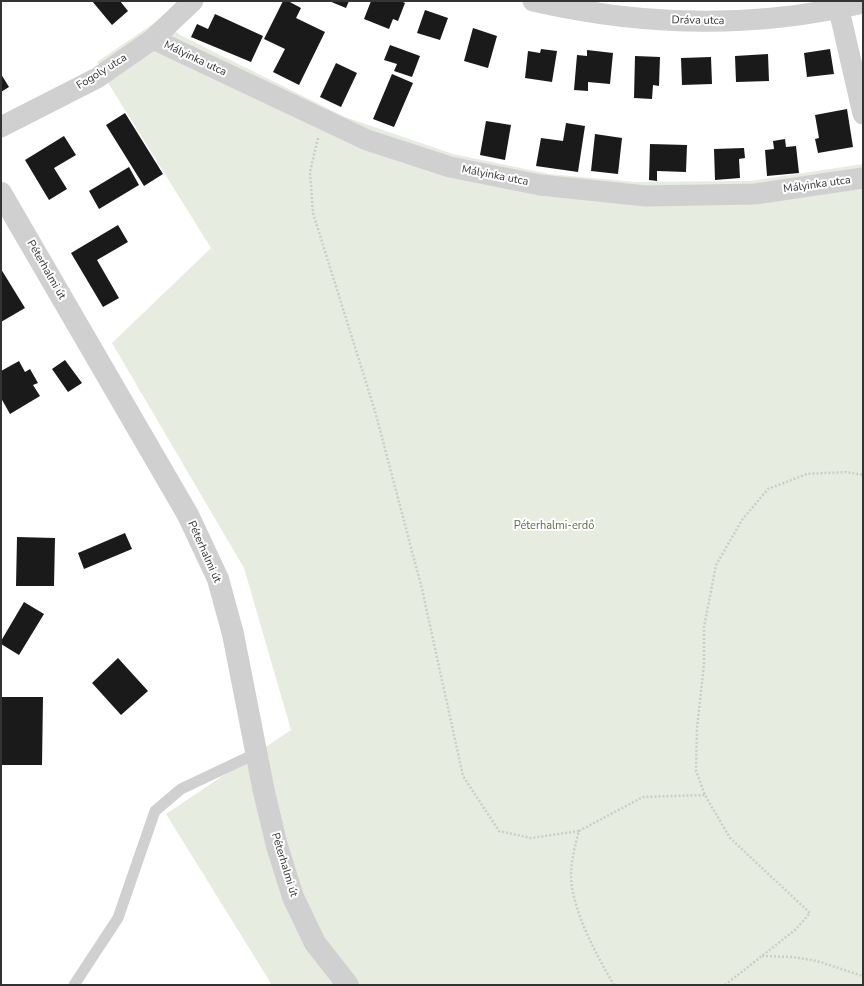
<!DOCTYPE html>
<meta charset="utf-8">
<style>
body{margin:0}
#map{position:relative;width:864px;height:986px;overflow:hidden;background:#fff;font-family:"Nunito Sans",sans-serif}
canvas{display:block}
.frame{position:absolute;inset:0;border:2px solid #333;pointer-events:none}
</style>
<div id="map">
<canvas width="864" height="986"></canvas>
<div class="frame"></div>
</div>
<script>
const c = document.querySelector('canvas').getContext('2d');
c.lineJoin = 'round';
function fill(path, color) { c.fillStyle = color; c.fill(path, 'evenodd'); }
function stroke(path, color, width, dash) { c.strokeStyle = color; c.lineWidth = width; c.lineCap = dash ? 'butt' : 'round'; c.setLineDash(dash || []); c.stroke(path); }
function label(font, color, halo, rows, align = 'center') {
  c.font = font + ' "Nunito Sans",sans-serif'; c.lineWidth = 4; c.setLineDash([]); c.textBaseline = 'middle'; c.strokeStyle = halo; c.fillStyle = color; for (const [text, x, y, turn = 0] of rows) {
    c.save(); c.translate(x, y); c.rotate((+turn || 0) * Math.PI / 180); c.textAlign = isNaN(turn) ? turn : align; if (halo) c.strokeText(text, 0, 0); c.fillText(text, 0, 0); c.restore();
  }
}
fill(new Path2D(`
 M 160,19 L 180,35 L 345,117 L 453,154 L 549,174 L 636,182 L 750,181 L 863,164 L 863,985 L 272,985 L 166,814 L 291,730 L 244,568 L 112,343 L 211,248 L 110,86 L 97,62 Z`), '#e6ecdf');
fill(new Path2D(`
 M 92,1 L 120,1 L 128,11 L 112,25 Z
 M 283,1 L 288,1 L 301,8 L 296,18 L 325,32 L 299,85 L 273,72 L 285,49 L 264,39 Z
 M 329,1 L 349,1 L 346,8 Z
 M 371,1 L 401,1 L 405,3 L 398,21 L 393,19 L 389,29 L 364,19 Z
 M 425,10 L 448,18 L 440,40 L 417,33 Z
 M 215,14 L 263,36 L 251,62 L 191,37 L 197,24 L 208,29 Z
 M 473,28 L 497,36 L 488,68 L 464,61 Z
 M 390,45 L 420,56 L 412,77 L 394,71 L 397,64 L 384,60 Z
 M 541,49 L 557,51 L 552,82 L 525,78 L 528,51 L 540,53 Z
 M 830,49 L 834,74 L 807,77 L 804,53 Z
 M 587,50 L 613,53 L 610,84 L 588,82 L 588,91 L 574,90 L 577,55 L 587,56 Z
 M 768,54 L 769,81 L 736,82 L 735,56 Z
 M 635,56 L 660,57 L 659,86 L 653,85 L 652,99 L 634,98 Z
 M 711,57 L 712,84 L 682,85 L 681,58 Z
 M 336,63 L 357,73 L 341,107 L 320,97 Z
 M 1,74 L 9,87 L 1,92 Z
 M 392,74 L 413,83 L 394,127 L 373,119 Z
 M 847,109 L 853,147 L 818,153 L 815,139 L 819,138 L 815,115 Z
 M 125,113 L 163,174 L 144,186 L 106,125 Z
 M 486,121 L 511,125 L 505,160 L 480,155 Z
 M 566,123 L 585,126 L 578,172 L 536,166 L 541,138 L 563,141 Z
 M 595,134 L 622,138 L 618,174 L 591,171 Z
 M 64,136 L 76,155 L 54,168 L 67,189 L 49,200 L 25,160 Z
 M 785,139 L 786,147 L 796,146 L 799,173 L 767,176 L 765,150 L 774,149 L 773,141 Z
 M 650,144 L 687,145 L 686,172 L 657,171 L 657,181 L 649,180 Z
 M 744,148 L 745,158 L 739,159 L 740,178 L 715,180 L 714,149 Z
 M 129,167 L 139,185 L 99,209 L 89,191 Z
 M 118,225 L 128,242 L 97,260 L 119,298 L 103,307 L 71,253 Z
 M 1,269 L 25,308 L 1,322 Z
 M 65,360 L 82,383 L 68,392 L 52,369 Z
 M 19,361 L 25,372 L 30,369 L 38,383 L 33,385 L 40,396 L 10,414 L 1,398 L 1,371 Z
 M 125,533 L 132,549 L 84,569 L 78,553 Z
 M 17,537 L 55,538 L 54,586 L 16,586 Z
 M 24,602 L 44,614 L 19,655 L 1,644 L 1,641 Z
 M 118,658 L 148,691 L 121,715 L 92,683 Z
 M 1,697 L 43,697 L 42,765 L 1,765 Z`), '#1a1a1a');
stroke(new Path2D(`
 M 318,138 L 310,172 L 313,213 L 375,411 L 422,589 L 463,776 L 499,831 L 531,838 L 579,831
 M 762,956 L 793,957 L 817,961 L 863,976
 M 614,985 C 597,956 572,911 571,876 C 571,861 575,845 579,831 L 643,797 L 705,795
 M 725,985 L 795,930 L 810,913 L 730,838 L 705,795 L 696,771 L 697,728 L 704,664 L 704,627 L 716,565 L 742,520 L 768,489 L 807,474 L 846,472 L 863,475`), '#cdcdcd', 2.5, [2, 2]);
stroke(new Path2D(`
 M 74,985 L 118,918 L 155,811 L 181,789 L 257,753`), '#d0d0d0', 11);
stroke(new Path2D(`
 M 533,1 C 642,26 754,29 863,3
 M 837,1 L 863,114
 M 153,39 L 367,140 L 450,167 L 540,185 L 646,196 L 755,194 L 863,178
 M 1,127 L 97,78 L 153,39 L 193,1`), '#d0d0d0', 21);
stroke(new Path2D(`
 M 1,193 L 188,515 L 218,579 L 233,634 L 264,792 L 277,846 L 293,897 L 315,943 L 348,985`), '#d0d0d0', 22);
label('11px', '#333', '#fff', [
 ["Dráva utca",698,21,1],
 ["Mályinka utca",195,59,25],
 ["Fogoly utca",102,72,-32],
 ["Mályinka utca",495,176,11],
 ["Mályinka utca",817,185,-8],
 ["Péterhalmi út",46,270,60],
 ["Péterhalmi út",204,552,66],
 ["Péterhalmi út",284,865,73]
]);
label('11px', '#56703f', '#fff', [
 ["Péterhalmi-erdő",554,526]
]);
</script>
